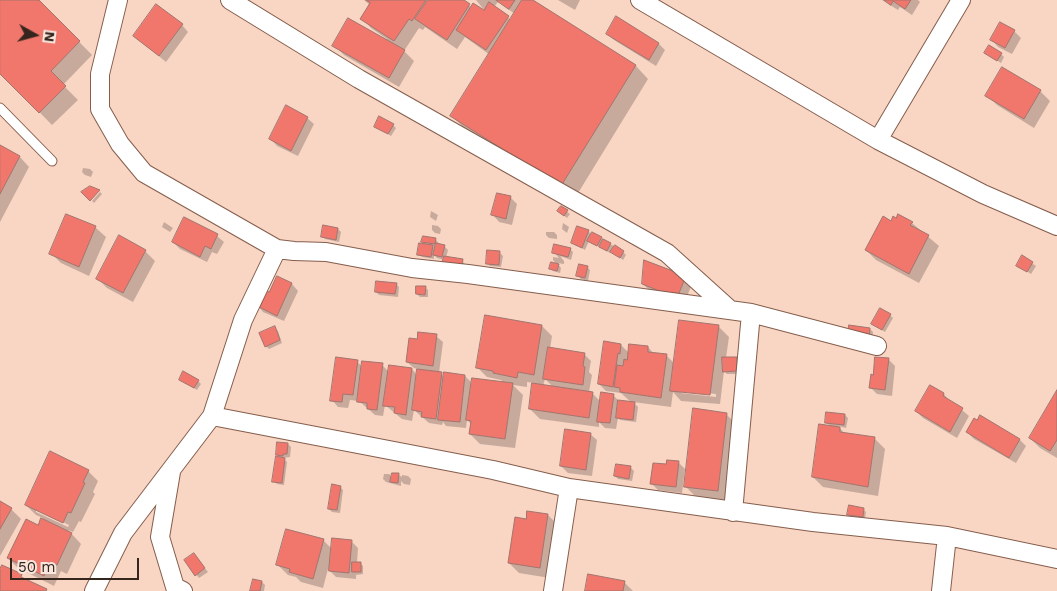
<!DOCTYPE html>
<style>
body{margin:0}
#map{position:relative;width:1057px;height:591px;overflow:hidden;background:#f9d5c4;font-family:"Work Sans",sans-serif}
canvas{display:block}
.north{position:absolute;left:10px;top:10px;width:50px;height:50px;-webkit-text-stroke:4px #f9e7de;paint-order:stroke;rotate:97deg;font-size:14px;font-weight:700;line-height:20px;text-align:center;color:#35251d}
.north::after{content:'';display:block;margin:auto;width:18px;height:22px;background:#35251d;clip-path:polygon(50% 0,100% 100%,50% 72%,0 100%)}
.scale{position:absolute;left:10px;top:558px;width:129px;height:22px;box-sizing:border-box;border:2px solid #35251d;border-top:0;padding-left:6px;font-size:15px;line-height:18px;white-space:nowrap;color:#35251d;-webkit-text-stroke:4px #f9e7de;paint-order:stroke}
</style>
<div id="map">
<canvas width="1057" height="591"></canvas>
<div class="north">N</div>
<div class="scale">50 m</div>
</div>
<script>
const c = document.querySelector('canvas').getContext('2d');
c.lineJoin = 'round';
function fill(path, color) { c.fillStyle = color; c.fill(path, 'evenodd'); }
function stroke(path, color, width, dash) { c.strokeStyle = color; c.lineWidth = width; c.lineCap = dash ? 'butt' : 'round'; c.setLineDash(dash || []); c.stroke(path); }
fill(new Path2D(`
 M 0,0 L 38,0 L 92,55 L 63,85 L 78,100 L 52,125 L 0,72 Z
 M 364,0 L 462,0 L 472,8 L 485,11 L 476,0 L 531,0 L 636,66 L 648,79 L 575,198 L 465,129 L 452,116 L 490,55 L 465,37 L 457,49 L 425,27 L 423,30 L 419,28 L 404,51 L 414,61 L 399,87 L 344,55 L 334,45 L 386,40 L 387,39 L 371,28 L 362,18 L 370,5 ZM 498,2 L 515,14 L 511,20 L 494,7 Z
 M 558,0 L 580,0 L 575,10 Z
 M 882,0 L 918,0 L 920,2 L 912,15 L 900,7 L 898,10 Z
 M 617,18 L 659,44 L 665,50 L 656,66 L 614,40 L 607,34 Z
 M 182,25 L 188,32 L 166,62 L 134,36 Z
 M 1014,31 L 1021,38 L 1012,54 L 998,47 L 992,40 Z
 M 985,53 L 1001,54 L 1004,57 L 1001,63 Z
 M 1040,91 L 1050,101 L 1034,128 L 997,105 L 987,95 Z
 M 307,118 L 314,124 L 298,156 L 277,146 L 271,139 Z
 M 393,125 L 396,128 L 391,136 L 375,126 Z
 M 0,146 L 20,157 L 29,167 L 0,222 Z
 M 83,168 L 90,169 L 93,172 L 91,177 L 85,175 L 82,172 Z
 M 100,192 L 102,194 L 94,203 L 92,201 Z
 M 498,194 L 511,198 L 517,204 L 512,225 L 499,222 L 493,215 Z
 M 561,207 L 570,214 L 567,218 L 558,211 Z
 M 431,211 L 438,215 L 436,221 L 430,217 Z
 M 67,215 L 96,228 L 106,237 L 89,276 L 61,263 L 51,253 Z
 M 164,222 L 173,228 L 170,232 L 162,227 Z
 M 563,223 L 569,227 L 567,233 L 562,229 Z
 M 891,223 L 912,223 L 939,246 L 919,283 L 876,260 L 866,250 Z
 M 432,225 L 438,226 L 441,229 L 440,234 L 435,233 L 432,230 Z
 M 338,229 L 341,232 L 339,242 L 325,239 L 322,236 Z
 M 588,231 L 592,235 L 601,238 L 623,252 L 626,255 L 623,260 L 611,251 L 610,253 L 589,241 L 585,250 L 572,243 Z
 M 546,232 L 554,232 L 557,235 L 557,239 L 549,238 L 546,235 Z
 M 217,236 L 224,242 L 217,254 L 212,252 L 207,262 L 180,249 L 173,242 Z
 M 424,237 L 435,239 L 438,242 L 438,245 L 445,247 L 448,250 L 446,258 L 462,261 L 465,264 L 464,274 L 444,260 L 437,258 L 434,255 L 434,259 L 422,257 L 419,254 Z
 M 570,249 L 573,252 L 571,260 L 560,256 L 564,261 L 564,264 L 557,263 L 561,268 L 560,273 L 553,271 L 550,268 L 557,265 L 553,260 L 553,257 L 559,258 L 554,252 Z
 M 145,251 L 155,261 L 133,302 L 107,288 L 97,278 Z
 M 500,253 L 503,256 L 501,267 L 490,266 L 487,263 Z
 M 1023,257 L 1036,266 L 1031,274 L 1018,266 Z
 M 587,267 L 590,270 L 588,281 L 581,279 L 578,276 Z
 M 278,278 L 292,284 L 298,291 L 284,321 L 263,312 L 257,305 L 270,294 Z
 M 685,278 L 692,284 L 684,304 L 650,291 L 643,284 Z
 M 396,284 L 399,287 L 398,297 L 379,295 L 376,292 Z
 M 425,287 L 428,290 L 428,297 L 420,297 L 417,294 Z
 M 890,315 L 893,318 L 885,332 L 876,326 Z
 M 542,326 L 552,336 L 550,349 L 584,354 L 591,361 L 589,372 L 592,375 L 589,392 L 592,393 L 601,402 L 613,395 L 620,402 L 632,403 L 621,393 L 606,391 L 599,384 L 621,345 L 629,353 L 648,347 L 654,354 L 666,355 L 675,364 L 719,327 L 729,337 L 726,358 L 736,358 L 739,361 L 740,374 L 727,374 L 724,371 L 720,404 L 681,401 L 673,392 L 671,407 L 633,402 L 638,407 L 636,422 L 620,420 L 618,418 L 616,429 L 605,428 L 599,422 L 599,427 L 540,419 L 530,409 L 534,383 L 527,382 L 527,387 L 513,385 L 523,395 L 515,448 L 480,444 L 470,434 L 471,424 L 467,420 L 466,428 L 446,426 L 443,422 L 442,425 L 429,423 L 414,410 L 412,421 L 402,419 L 385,405 L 383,416 L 375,415 L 359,401 L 350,400 L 348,408 L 338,407 L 332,400 L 357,362 L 363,367 L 382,365 L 389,372 L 412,369 L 417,375 L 418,369 L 414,368 L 407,362 L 418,340 L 436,336 L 443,342 L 439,373 L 445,377 L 465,376 L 472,383 L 504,383 L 501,380 L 487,377 L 477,367 ZM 545,379 L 553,387 L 543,386 ZM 681,391 L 716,394 L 716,397 L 681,393 Z
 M 275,328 L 278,331 L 282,343 L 269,349 L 266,346 Z
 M 870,329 L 873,332 L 872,340 L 852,337 Z
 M 888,359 L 895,366 L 892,396 L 877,394 L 871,388 L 874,376 Z
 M 180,380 L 198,381 L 201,384 L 197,390 Z
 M 930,387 L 944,394 L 950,402 L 962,410 L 969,416 L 957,438 L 923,418 L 916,411 Z
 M 1057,392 L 1057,458 L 1040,448 L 1030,438 Z
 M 726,414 L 736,424 L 727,500 L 696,497 L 686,487 Z
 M 845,415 L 848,418 L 846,428 L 838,426 L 846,435 L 875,439 L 885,449 L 878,496 L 823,487 L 813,477 L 831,427 L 826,422 Z
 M 967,432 L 1020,440 L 1026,446 L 1016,463 L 974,439 Z
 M 590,434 L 597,440 L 592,476 L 568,473 L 561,466 Z
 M 288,444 L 291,447 L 290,457 L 283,458 L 287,462 L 284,485 L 277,484 L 274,481 L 281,458 L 277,454 Z
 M 678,462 L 685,469 L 682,493 L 658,490 L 652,484 L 668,466 Z
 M 631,468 L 634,471 L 632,481 L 618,479 L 615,476 Z
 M 88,471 L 98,481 L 93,492 L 95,494 L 81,522 L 79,521 L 73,532 L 68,530 L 81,544 L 67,574 L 61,571 L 54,586 L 18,568 L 8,558 L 38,527 L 43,518 L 36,515 L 26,505 ZM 36,509 L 69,525 L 68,527 L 36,512 Z
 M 384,474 L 389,474 L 392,477 L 399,475 L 402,477 L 402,475 L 408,476 L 411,479 L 410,485 L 404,484 L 401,481 L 401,486 L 386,482 L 383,479 Z
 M 340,487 L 343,490 L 340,513 L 332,512 L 329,509 Z
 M 0,503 L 11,509 L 21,519 L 0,556 Z
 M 863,509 L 866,512 L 865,519 L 852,517 L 849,514 Z
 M 528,512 L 548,515 L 558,525 L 550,578 L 519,573 L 509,563 L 527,520 Z
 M 323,540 L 332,549 L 352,542 L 358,548 L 357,563 L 360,563 L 363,566 L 363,574 L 356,575 L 356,579 L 336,577 L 328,569 L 323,588 L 301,582 L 296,577 L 288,575 L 278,565 Z
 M 194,554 L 208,572 L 199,578 L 186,561 Z
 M 254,581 L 262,582 L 265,585 L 264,591 L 252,591 Z
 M 624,582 L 633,591 L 586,591 Z`), '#0003');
const building = new Path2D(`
 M 0,0 L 39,0 L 80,41 L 51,71 L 66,86 L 39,113 L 0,74 Z
 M 366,0 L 426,0 L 412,21 L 409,19 L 394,41 L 360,19 L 370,3 Z
 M 428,0 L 464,0 L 470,4 L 447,40 L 415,19 Z
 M 496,0 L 515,0 L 509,9 Z
 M 522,0 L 533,0 L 636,65 L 561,186 L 450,116 Z
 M 884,0 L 911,0 L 905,9 L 893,1 L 891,5 Z
 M 489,2 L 509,16 L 486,50 L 456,30 L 473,3 L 484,10 Z
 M 156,4 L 183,24 L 159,56 L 133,36 Z
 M 616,16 L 659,43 L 649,60 L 606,34 Z
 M 348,18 L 405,50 L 389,78 L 332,46 Z
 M 1000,22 L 1015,30 L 1005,48 L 990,40 Z
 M 989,45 L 1002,53 L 997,61 L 984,53 Z
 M 1002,67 L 1041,90 L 1024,119 L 985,96 Z
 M 286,105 L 308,117 L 291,151 L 269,139 Z
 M 379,116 L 394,124 L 388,134 L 374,127 Z
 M 0,145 L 20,156 L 0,194 Z
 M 90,186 L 100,190 L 90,201 L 81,192 Z
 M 497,193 L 511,196 L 506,219 L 491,215 Z
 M 561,206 L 568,210 L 564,216 L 557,211 Z
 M 66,214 L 96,226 L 79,267 L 49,254 Z
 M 898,214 L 913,222 L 910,225 L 929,235 L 909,274 L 865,250 L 883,216 L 891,221 L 893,216 L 896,218 Z
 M 184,217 L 218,234 L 211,249 L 205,246 L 200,257 L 172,242 Z
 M 323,225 L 338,228 L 336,240 L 321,237 Z
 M 577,226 L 589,230 L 582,248 L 571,243 Z
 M 592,232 L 602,237 L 597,246 L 587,241 Z
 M 119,235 L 146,250 L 123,293 L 96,279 Z
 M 423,236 L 436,238 L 435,244 L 421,242 Z
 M 603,239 L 611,243 L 607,251 L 599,247 Z
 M 419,243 L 433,245 L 431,257 L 417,255 Z
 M 436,243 L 445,245 L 442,257 L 433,255 Z
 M 554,244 L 571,248 L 568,257 L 552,253 Z
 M 615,245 L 624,251 L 620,258 L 610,252 Z
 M 487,250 L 500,251 L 499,265 L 486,264 Z
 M 1022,255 L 1033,262 L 1027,272 L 1016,266 Z
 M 444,256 L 463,259 L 461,272 L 442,265 Z
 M 644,260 L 686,276 L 677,298 L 642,284 Z
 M 551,262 L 559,264 L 557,271 L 549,269 Z
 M 579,264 L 588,266 L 585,278 L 576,276 Z
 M 277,276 L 292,283 L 277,316 L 255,305 L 263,289 L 269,292 Z
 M 376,281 L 397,283 L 395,294 L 375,292 Z
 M 416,286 L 426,286 L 425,295 L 416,294 Z
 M 880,308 L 891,314 L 882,330 L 871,324 Z
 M 485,315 L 542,325 L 534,375 L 518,372 L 517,378 L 493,373 L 493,371 L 476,368 Z
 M 679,320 L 719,325 L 710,395 L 670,391 Z
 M 849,325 L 870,328 L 869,338 L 848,335 Z
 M 275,326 L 280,340 L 265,347 L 259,333 Z
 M 418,332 L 437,334 L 433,366 L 406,362 L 409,338 L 417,339 Z
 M 604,341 L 621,344 L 620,354 L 618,353 L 613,387 L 598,384 Z
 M 629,344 L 648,346 L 648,352 L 667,354 L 661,398 L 620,392 L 620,388 L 614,387 L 617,365 L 623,366 L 624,359 L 627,360 Z
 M 548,347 L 585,353 L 583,366 L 585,367 L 583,385 L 543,379 Z
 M 336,357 L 358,360 L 353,395 L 343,394 L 342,402 L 330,401 Z
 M 722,357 L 737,357 L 737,371 L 723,372 Z
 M 875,357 L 889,358 L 885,390 L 869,388 L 871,374 L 873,375 Z
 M 362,361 L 383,363 L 377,410 L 367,409 L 367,403 L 357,402 Z
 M 389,365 L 412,368 L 406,415 L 394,413 L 395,407 L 383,406 Z
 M 417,369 L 442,372 L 436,419 L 421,417 L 422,412 L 412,410 Z
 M 183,371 L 199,380 L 194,388 L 179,380 Z
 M 444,372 L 465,375 L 460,422 L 438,420 Z
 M 472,378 L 513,383 L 505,439 L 469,434 L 471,421 L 466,420 Z
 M 532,383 L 593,392 L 589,418 L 529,409 Z
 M 930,385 L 944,393 L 943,396 L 963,408 L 950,432 L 915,411 Z
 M 1057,390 L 1057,440 L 1050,451 L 1029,438 Z
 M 601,392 L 614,394 L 610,423 L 597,422 Z
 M 618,400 L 635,402 L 633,420 L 616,418 Z
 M 693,408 L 727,413 L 718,491 L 684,487 Z
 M 826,412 L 845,414 L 844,425 L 825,423 Z
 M 980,415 L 1020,439 L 1009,458 L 966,432 L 974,418 L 977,420 Z
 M 819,424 L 840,427 L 840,432 L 875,437 L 868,487 L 812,477 Z
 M 565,429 L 591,433 L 586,470 L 560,466 Z
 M 277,442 L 288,443 L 287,454 L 283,454 L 283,456 L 276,455 Z
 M 50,451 L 89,470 L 83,482 L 85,483 L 71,513 L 68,512 L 63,523 L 25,505 Z
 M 276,456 L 285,458 L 282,483 L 272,482 Z
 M 667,460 L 679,461 L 676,487 L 650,484 L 653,463 L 666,464 Z
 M 616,464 L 631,466 L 629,479 L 614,476 Z
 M 392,473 L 399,473 L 398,483 L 390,482 Z
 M 332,484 L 341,486 L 337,510 L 328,509 Z
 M 0,501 L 12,508 L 0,529 Z
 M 849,505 L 864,508 L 863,517 L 847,515 Z
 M 527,511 L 548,514 L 540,568 L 508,563 L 515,517 L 526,519 Z
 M 41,518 L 72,533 L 57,565 L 51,562 L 44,576 L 7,558 L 26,519 L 38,525 Z
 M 286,529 L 324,539 L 313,579 L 289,572 L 290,569 L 276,565 Z
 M 332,538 L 352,540 L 349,573 L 329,571 Z
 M 194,553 L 205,568 L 195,576 L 184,560 Z
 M 352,562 L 361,562 L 361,572 L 352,572 Z
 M 2,565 L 22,574 L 21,577 L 47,589 L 46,591 L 0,591 L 0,569 Z
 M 588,574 L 625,581 L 623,591 L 585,591 Z
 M 253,579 L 262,581 L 260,591 L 250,591 Z`);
fill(building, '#f1766b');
stroke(building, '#a2756f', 1);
const lane = new Path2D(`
 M 0,108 L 52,161`);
const street = new Path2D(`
 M 118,0 L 100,74 L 100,109 L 120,144 L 144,173 L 277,249 L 294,251 L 326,252 L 412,268 L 468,274 L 751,313 L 877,346
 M 230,0 L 359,79 L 667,253 L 729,309
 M 640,0 L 878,140 L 983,194 L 1057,226
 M 878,140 L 961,0
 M 212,416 L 493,470 L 569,488 L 813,522 L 947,536 L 1057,559
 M 171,472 L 160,537 L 175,587 L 183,591
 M 733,512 L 751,313
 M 94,591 L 123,533 L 212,416 L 243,320 L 277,249
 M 553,591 L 569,488
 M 941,591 L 947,536`);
stroke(lane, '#855e4c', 11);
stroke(street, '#855e4c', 20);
stroke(lane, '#fff', 9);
stroke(street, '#fff', 18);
</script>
